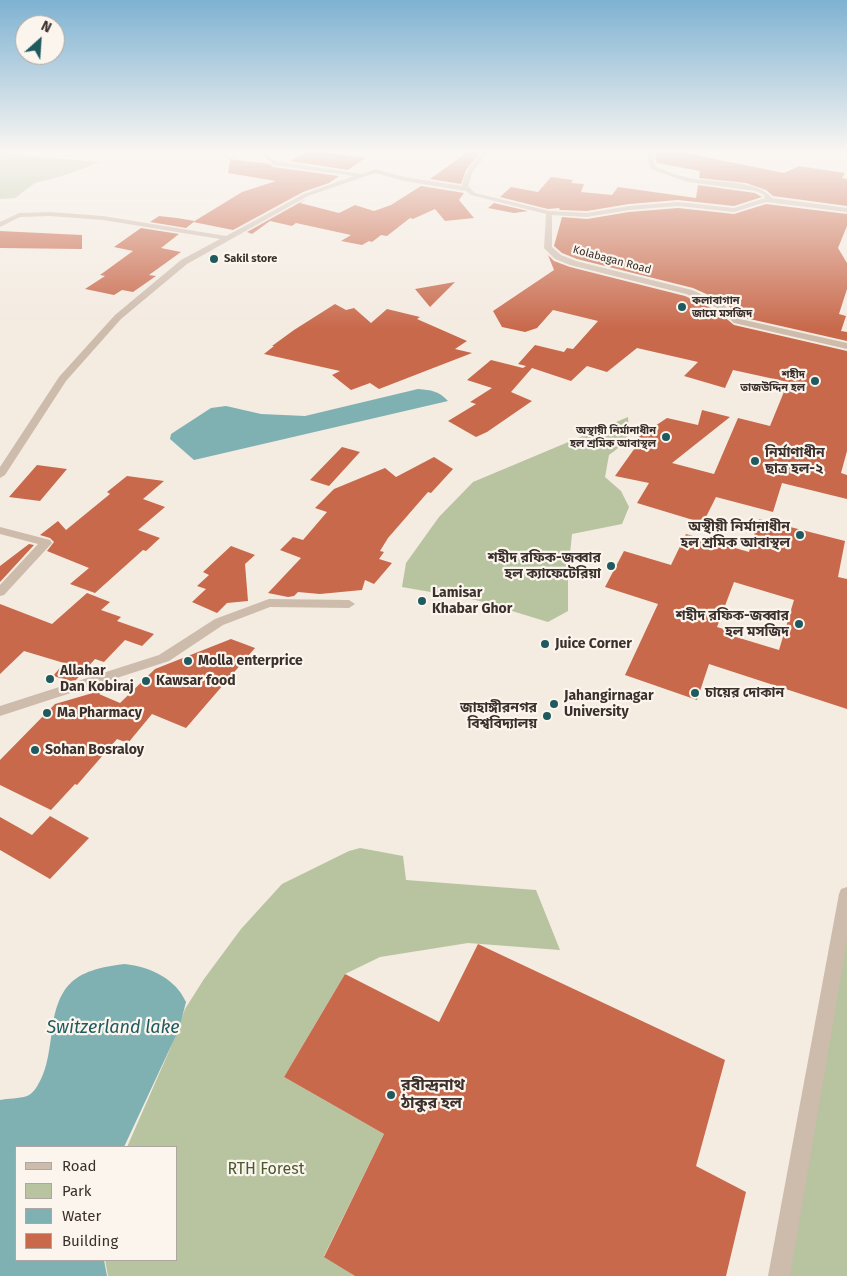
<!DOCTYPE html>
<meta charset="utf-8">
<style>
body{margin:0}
#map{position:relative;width:847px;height:1276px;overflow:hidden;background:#f4ebe1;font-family:"Fira Sans",sans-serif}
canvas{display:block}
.legend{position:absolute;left:15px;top:1146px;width:162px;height:115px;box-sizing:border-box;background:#fbf5ee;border:1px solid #aea6a0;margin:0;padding:6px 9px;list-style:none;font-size:15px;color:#3b302b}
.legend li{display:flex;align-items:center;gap:10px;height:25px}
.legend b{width:25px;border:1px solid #aea6a0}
.north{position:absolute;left:15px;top:15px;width:50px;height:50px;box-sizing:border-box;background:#fbf5ee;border:1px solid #aea6a0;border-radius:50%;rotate:26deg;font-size:14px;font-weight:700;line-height:20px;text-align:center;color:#3b302b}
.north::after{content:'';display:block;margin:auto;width:18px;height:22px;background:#1f5a5e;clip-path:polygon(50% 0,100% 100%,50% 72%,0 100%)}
</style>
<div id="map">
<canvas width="847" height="1276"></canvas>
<ul class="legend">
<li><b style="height:6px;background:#cdbbac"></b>Road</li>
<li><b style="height:14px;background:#b8c4a0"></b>Park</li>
<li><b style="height:14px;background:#7fb0b2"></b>Water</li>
<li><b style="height:14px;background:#c8694b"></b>Building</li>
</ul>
<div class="north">N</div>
</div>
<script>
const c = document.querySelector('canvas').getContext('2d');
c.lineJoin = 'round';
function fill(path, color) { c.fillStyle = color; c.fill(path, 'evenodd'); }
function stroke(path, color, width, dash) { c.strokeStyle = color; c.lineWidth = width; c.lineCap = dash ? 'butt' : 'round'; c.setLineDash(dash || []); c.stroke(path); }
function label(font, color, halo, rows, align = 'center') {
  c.font = font + ' "Fira Sans","Noto Sans Bengali",sans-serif'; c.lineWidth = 4.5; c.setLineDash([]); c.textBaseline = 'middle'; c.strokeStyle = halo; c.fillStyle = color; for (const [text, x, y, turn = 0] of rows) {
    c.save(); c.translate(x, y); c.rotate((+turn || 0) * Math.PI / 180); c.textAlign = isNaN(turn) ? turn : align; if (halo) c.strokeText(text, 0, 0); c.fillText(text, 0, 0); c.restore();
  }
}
fill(new Path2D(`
 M 0,151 L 29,156 L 100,162 L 69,174 L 35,183 L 15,198 L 0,199 Z
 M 628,417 C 630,438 626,443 609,455 L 605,477 L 621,491 L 629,507 L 622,524 L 572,534 L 568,574 L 568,611 L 548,622 L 476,600 L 402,587 L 406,563 L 439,517 L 473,482 Z
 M 360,848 L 403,856 L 406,880 L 536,890 L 560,950 L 468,943 L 380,957 L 345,974 L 284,1077 L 384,1134 L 324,1256 L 355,1276 L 108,1276 L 105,1260 L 176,1260 L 176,1147 L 127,1147 L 170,1049 L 185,1009 L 204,979 L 241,929 L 282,884 L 349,851 Z
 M 847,894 L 847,1276 L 779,1276 Z`), '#b8c4a0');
fill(new Path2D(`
 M 418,389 C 431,390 439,391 448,401 L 194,460 L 170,439 L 171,434 L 211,408 L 226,406 L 261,414 L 305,416 Z
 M 125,964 C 150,967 175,978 186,1002 L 179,1029 L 124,1147 L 16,1147 L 16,1260 L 104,1260 L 107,1276 L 0,1276 L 0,1100 C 8,1098 19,1099 27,1096 C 34,1093 38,1085 41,1079 C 47,1067 49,1051 51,1038 C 57,985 72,970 125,964 Z`), '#7fb0b2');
fill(new Path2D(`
 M 307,151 L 316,151 L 365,158 L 348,170 L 290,161 Z
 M 469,151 L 480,153 L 466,170 L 461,184 L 430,179 Z
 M 658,151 L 676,151 L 784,173 L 799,166 L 845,173 L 842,178 L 847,179 L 847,206 L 773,196 L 766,190 L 746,183 L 699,178 L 700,171 L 657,163 L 655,158 Z
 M 230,159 L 270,164 L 273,167 L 339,176 L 329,183 L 303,192 L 233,230 L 193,222 L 242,192 L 276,181 L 228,173 Z
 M 551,177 L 573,180 L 571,183 L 584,184 L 581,192 L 612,195 L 618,187 L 696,198 L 698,185 L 755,193 L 762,197 L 734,206 L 678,200 L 629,204 L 587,211 L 560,210 L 559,208 L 548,209 L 500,197 L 511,187 L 538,192 Z
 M 421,186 L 464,193 L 459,200 L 474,218 L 445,221 L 435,209 L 413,219 L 410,218 L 387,236 L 381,235 L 372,242 L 369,241 L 362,245 L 341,241 L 351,235 L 296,223 L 292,226 L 270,221 L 252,234 L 247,232 L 306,199 L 300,203 L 339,213 L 355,205 L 374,211 L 391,205 Z
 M 494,203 L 528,211 L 514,213 L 488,208 Z
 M 766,204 L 847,214 L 847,226 L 838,248 L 847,263 L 847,289 L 839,314 L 846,316 L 841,331 L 847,332 L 847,341 L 741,317 L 724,302 L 693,288 L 577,259 L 562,253 L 554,246 L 562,217 L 587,219 L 629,212 L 678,208 L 734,214 Z
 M 159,216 L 177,218 L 195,221 L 186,228 L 150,222 Z
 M 141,228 L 179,234 L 161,248 L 181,252 L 149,275 L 156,276 L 133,292 L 122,290 L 114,295 L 85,289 L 105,276 L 100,275 L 133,251 L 114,247 Z
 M 0,231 L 82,235 L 82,249 L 0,248 Z
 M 548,255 L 554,261 L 570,267 L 685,296 L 716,310 L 734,325 L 847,351 L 847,451 L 841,473 L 847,475 L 847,499 L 782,483 L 773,512 L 716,497 L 703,523 L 637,503 L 649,483 L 615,476 L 637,445 L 631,442 L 667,418 L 698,425 L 702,410 L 730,417 L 672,463 L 714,474 L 738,418 L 770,426 L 788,382 L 733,370 L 725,388 L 684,376 L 698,362 L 637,348 L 607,372 L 587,366 L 571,381 L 532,368 L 511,392 L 532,401 L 487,432 L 476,437 L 448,421 L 476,404 L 470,402 L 492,388 L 467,380 L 491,360 L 523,368 L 526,366 L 518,364 L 535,345 L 564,352 L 567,348 L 573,349 L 598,321 L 553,310 L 537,328 L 525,332 L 502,327 L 493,311 L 554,270 Z
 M 455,282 L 430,307 L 415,289 Z
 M 335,304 L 346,310 L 354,308 L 371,323 L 387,309 L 420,317 L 417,319 L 467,341 L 455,349 L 472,353 L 379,389 L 370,383 L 351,390 L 332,375 L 340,371 L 264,354 L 274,346 L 272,346 L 294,330 Z
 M 342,447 L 360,452 L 329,486 L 310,480 Z
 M 434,457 L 453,469 L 431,493 L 428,492 L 388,538 L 380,551 L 384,552 L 379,559 L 392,563 L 374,584 L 365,580 L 362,590 L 320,594 L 298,592 L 294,596 L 288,597 L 268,593 L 301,558 L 280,550 L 293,537 L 303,540 L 327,512 L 315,508 L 334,489 L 385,468 L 396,477 Z
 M 37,465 L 67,469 L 40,501 L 9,497 Z
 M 127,476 L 164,481 L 143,499 L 165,507 L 138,530 L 160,538 L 146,551 L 143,550 L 95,593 L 70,584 L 89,568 L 47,551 L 54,542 L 50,538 L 40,535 L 58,521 L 66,530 L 110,494 L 107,492 Z
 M 759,519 L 845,541 L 838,577 L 847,579 L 847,709 L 709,664 L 697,700 L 625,675 L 658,604 L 605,587 L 624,551 L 671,565 L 686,534 L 749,552 ZM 734,582 L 794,600 L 779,650 L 736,637 L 737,633 L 717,627 Z
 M 29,544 L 34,545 L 0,582 L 0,566 Z
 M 231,546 L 255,555 L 245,564 L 248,601 L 227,603 L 217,613 L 192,602 L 206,589 L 197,586 L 209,575 L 203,572 Z
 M 87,593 L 110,602 L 101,610 L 121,617 L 117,621 L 154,634 L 142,646 L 125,640 L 104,662 L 95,659 L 76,680 L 71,681 L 53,676 L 64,663 L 24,651 L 0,674 L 0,604 L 52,624 Z
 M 231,639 L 255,648 L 186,728 L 152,714 L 128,743 L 117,739 L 77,785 L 75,784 L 51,810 L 0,785 L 0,760 L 55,704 L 103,690 L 99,694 L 120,703 L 155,669 Z
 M 50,816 L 89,838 L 50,879 L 0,850 L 0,817 L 32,835 Z
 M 478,944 L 725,1060 L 696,1166 L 746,1192 L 726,1276 L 355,1276 L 324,1257 L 384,1134 L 284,1077 L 345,974 L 439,1022 Z`), '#c8694b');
fill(new Path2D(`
 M 252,151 C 262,150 268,154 275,161 L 362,174 L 375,169 L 404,177 L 462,186 C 464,172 474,161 484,151 L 490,151 L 473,171 L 468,186 L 475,193 L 549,211 L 587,213 L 629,206 L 678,202 L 734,208 L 765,198 L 763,194 L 755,191 L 688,182 L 651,169 L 647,158 L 650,151 L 656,151 L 653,158 L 656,167 C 667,171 678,176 689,178 C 712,183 758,179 772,198 L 847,208 L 847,212 L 766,202 L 734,212 L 678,206 L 629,210 L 587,217 L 552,215 L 552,247 L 561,255 L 576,261 L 692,290 L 723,304 L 740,319 L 847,343 L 847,349 L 734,323 L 717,308 L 686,294 L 570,265 L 555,259 L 544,248 L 546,214 L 471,195 L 466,191 L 404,181 L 375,173 L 308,196 L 187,264 L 121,319 L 66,381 L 5,475 L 0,478 L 0,467 L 59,377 L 115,315 L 181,260 L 220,239 L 103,220 L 50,216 L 20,217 L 0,227 L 0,222 L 19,213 L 50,212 L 103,216 L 226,236 L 304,194 L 354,176 L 273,165 L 264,156 Z
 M 0,527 L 50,540 L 52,543 L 4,595 L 0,596 L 0,585 L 38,544 L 0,534 Z
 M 269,599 L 349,600 L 355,604 L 349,608 L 270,607 L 223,625 L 169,661 L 0,716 L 0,706 L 159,655 L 215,619 Z
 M 847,887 L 847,941 L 790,1276 L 768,1276 L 839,894 L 841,889 Z`), '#cdbbac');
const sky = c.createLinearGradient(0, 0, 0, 329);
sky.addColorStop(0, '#7eb2d2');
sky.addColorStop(0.46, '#faf6f2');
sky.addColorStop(1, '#faf6f200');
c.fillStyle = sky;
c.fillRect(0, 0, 847, 329);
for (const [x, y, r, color] of [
 [214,259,5,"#1f5a5e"],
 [682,307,5,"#1f5a5e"],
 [815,381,5,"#1f5a5e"],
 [666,437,5,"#1f5a5e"],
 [755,461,5,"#1f5a5e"],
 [800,535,5,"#1f5a5e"],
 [611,566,5,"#1f5a5e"],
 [422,601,5,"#1f5a5e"],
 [799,624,5,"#1f5a5e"],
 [545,644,5,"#1f5a5e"],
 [188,661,5,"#1f5a5e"],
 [50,679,5,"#1f5a5e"],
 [146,681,5,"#1f5a5e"],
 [695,693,5,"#1f5a5e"],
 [554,704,5,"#1f5a5e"],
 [47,713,5,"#1f5a5e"],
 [547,716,5,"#1f5a5e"],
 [35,750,5,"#1f5a5e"],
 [391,1095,5,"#1f5a5e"]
]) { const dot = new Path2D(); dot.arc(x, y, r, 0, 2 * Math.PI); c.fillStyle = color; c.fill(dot); stroke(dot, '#fbf5ee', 2); }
label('bold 11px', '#3b302b', '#fbf5ee', [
 ["Sakil store",224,259],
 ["কলাবাগান",692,301],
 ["জামে মসজিদ",692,314],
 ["শহীদ",805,375,"right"],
 ["তাজউদ্দিন হল",805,388,"right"],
 ["অস্থায়ী নির্মানাধীন",656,431,"right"],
 ["হল শ্রমিক আবাস্থল",656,444,"right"]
], 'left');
label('11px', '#3b302b', '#fbf5ee', [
 ["Kolabagan Road",612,260,15]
]);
label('bold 14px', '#3b302b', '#fbf5ee', [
 ["নির্মাণাধীন",765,453],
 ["ছাত্র হল-২",765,469],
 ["অস্থীয়ী নির্মানাধীন",790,527,"right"],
 ["হল শ্রমিক আবাস্থল",790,543,"right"],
 ["শহীদ রফিক-জব্বার",601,558,"right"],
 ["হল ক্যাফেটেরিয়া",601,574,"right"],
 ["Lamisar",432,593],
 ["Khabar Ghor",432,609],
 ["শহীদ রফিক-জব্বার",789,616,"right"],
 ["হল মসজিদ",789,632,"right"],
 ["Juice Corner",555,644],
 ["Molla enterprice",198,661],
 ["Allahar",60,671],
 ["Dan Kobiraj",60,687],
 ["Kawsar food",156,681],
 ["চায়ের দোকান",705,693],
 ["Jahangirnagar",564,696],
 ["University",564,712],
 ["জাহাঙ্গীরনগর",537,708,"right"],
 ["বিশ্ববিদ্যালয়",537,724,"right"],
 ["Ma Pharmacy",57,713],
 ["Sohan Bosraloy",45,750]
], 'left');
label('bold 16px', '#3b302b', '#fbf5ee', [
 ["রবীন্দ্রনাথ",401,1086],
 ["ঠাকুর হল",401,1104]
], 'left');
label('16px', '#4a5a2e', '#fbf5ee', [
 ["RTH Forest",266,1170]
]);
label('italic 18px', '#1f5a5e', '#fbf5ee', [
 ["Switzerland lake",113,1028]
]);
</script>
